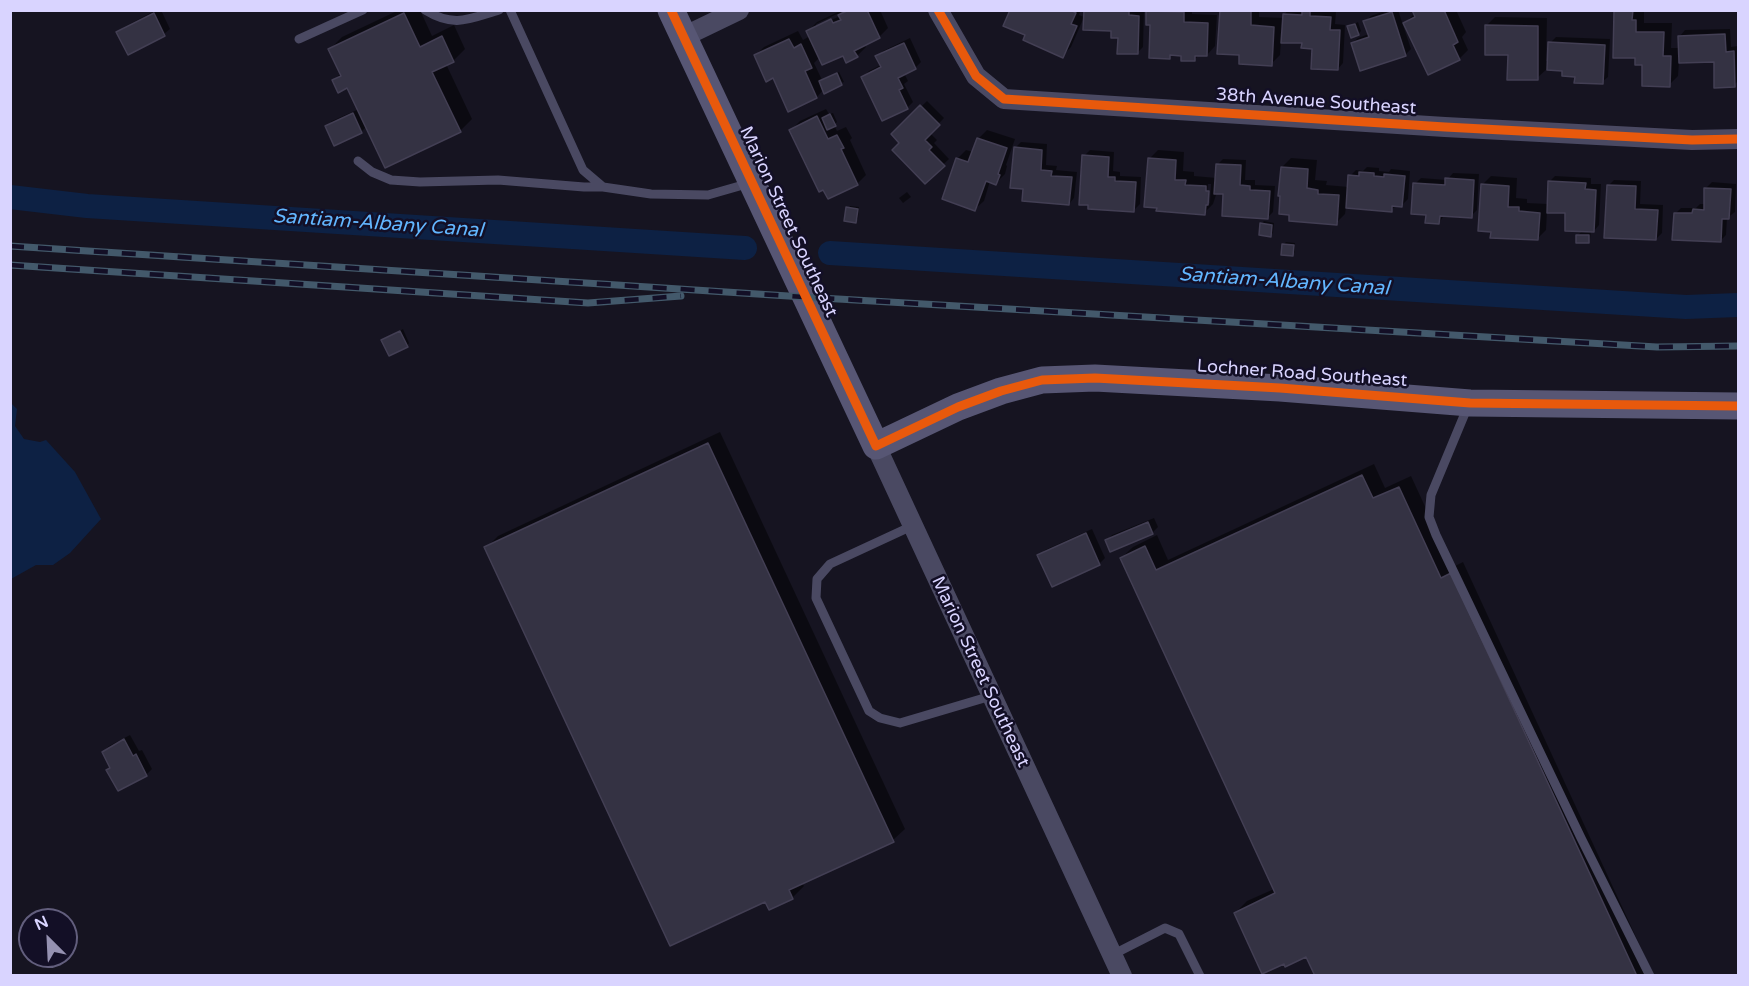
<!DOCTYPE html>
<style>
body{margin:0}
#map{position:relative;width:1749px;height:986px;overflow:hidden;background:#161421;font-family:"Varela Round",sans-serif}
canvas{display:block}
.frame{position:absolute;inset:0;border:12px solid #d9d4ff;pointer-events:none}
.north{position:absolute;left:18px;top:908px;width:60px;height:60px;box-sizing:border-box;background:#130f26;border:2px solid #625e7d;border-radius:50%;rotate:336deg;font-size:16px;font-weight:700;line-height:24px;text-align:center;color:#d9d4ff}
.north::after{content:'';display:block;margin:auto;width:21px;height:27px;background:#9591b1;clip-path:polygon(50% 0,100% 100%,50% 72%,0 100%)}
</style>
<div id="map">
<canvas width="1749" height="986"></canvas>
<div class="frame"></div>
<div class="north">N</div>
</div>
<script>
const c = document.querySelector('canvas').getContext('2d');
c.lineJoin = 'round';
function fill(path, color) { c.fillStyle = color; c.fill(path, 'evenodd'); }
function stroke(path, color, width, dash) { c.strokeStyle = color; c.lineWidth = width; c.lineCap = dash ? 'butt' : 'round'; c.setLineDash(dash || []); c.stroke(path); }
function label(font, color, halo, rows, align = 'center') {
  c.font = font + ' "Varela Round",sans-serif'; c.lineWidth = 5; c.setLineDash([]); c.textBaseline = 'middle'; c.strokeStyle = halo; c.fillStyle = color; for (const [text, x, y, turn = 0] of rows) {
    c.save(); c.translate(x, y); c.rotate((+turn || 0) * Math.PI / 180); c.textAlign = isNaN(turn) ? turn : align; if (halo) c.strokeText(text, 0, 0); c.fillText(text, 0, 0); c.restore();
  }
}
fill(new Path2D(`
 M 11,403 L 17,409 L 15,426 L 24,439 L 40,442 L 46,440 L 75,472 L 101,519 L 70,553 L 53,565 L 36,565 L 11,579 Z`), '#0d2144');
fill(new Path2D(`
 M 156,10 L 161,10 L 170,29 L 164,34 L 118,32 L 124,27 Z
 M 399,10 L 420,10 L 432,36 L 454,25 L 465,49 L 453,61 L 446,64 L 472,119 L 460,131 L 367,126 L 361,132 L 327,126 L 332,121 L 359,109 L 348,86 L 334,80 L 341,73 L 330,49 L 342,37 Z
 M 845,10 L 880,10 L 888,28 L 879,37 L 864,44 L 866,47 L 857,56 L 843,54 L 820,57 L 814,63 L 822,80 L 839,72 L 844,82 L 824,89 L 817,97 L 789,110 L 774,76 L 756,55 L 764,47 L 798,31 L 803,40 L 810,36 L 808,31 L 817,22 L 840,11 L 842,14 ZM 837,14 L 838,17 L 816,27 L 816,24 Z
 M 1044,10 L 1081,10 L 1079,15 L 1084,17 L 1071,47 L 1062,56 Z
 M 1086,10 L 1144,10 L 1143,47 L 1137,53 L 1113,29 Z
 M 1149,10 L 1192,10 L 1192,14 L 1217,15 L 1215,46 L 1207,55 L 1200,54 L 1194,60 L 1183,54 L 1173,54 L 1169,58 L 1151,24 Z
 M 1221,10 L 1259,10 L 1259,17 L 1284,18 L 1284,15 L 1288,10 L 1336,12 L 1335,24 L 1345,25 L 1343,63 L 1338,69 L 1314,47 L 1303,42 L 1281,41 L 1280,55 L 1271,64 L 1241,54 Z
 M 1387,10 L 1398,10 L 1411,49 L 1405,55 L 1352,43 L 1358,38 L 1369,34 L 1365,22 L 1371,16 Z
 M 1414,10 L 1456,10 L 1466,32 L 1462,37 L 1468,50 L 1459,59 L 1405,23 L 1415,13 Z
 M 1615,10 L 1644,12 L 1644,23 L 1672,23 L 1671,48 L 1680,48 L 1680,36 L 1685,30 L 1730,29 L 1731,47 L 1738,46 L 1738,81 L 1734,85 L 1715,61 L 1679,62 L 1678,76 L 1669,85 L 1637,57 Z
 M 1495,17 L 1547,18 L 1546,61 L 1549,61 L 1550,43 L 1556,37 L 1610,39 L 1608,77 L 1602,82 L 1576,76 L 1564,70 L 1547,69 L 1537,78 L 1509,54 L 1486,26 Z
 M 1358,22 L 1361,31 L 1358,34 L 1349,27 Z
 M 910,38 L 921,62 L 915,68 L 904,73 L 908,81 L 904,84 L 913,102 L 907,108 L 863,77 L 869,71 L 881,65 L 877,57 L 883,51 Z
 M 927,101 L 944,118 L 930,133 L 937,140 L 934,143 L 949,159 L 925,182 L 901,143 L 893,134 Z
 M 826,109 L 829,114 L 833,113 L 837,122 L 834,125 L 837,131 L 846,127 L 852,138 L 850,140 L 866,175 L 857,184 L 791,130 L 800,121 Z
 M 987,130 L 1015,139 L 1006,165 L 1007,166 L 1005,174 L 996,183 L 990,181 L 984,201 L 975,209 L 957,159 L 966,150 L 973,152 L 978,139 Z
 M 1021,142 L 1047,144 L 1046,165 L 1057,166 L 1056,170 L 1077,172 L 1074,198 L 1069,204 L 1024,187 L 1015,148 Z
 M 1090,150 L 1114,152 L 1113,171 L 1120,172 L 1120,176 L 1141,177 L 1140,204 L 1134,210 L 1084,156 Z
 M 1158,150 L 1184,152 L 1183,171 L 1194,172 L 1194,176 L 1217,178 L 1218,164 L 1223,159 L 1246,160 L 1245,180 L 1255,180 L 1255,185 L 1275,186 L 1273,212 L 1267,218 L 1225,193 L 1217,192 L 1213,204 L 1204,213 L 1149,159 ZM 1208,184 L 1211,184 L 1210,203 L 1206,206 Z
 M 1291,158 L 1317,160 L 1315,180 L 1327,181 L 1326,185 L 1349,187 L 1350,176 L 1356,170 L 1363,171 L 1367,167 L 1379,168 L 1379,171 L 1389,172 L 1391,169 L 1410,171 L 1408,199 L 1402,205 L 1397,205 L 1391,210 L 1346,207 L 1345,214 L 1336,223 L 1282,167 Z
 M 1453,173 L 1479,174 L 1477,210 L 1471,216 L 1445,214 L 1439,223 L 1427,214 L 1415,184 L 1421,178 L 1447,180 Z
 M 1491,176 L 1517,178 L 1516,198 L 1527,199 L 1527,203 L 1548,204 L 1549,182 L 1555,176 L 1591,178 L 1591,184 L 1601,184 L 1599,225 L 1594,231 L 1591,230 L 1590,239 L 1588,242 L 1578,235 L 1583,230 L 1567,212 L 1547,211 L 1546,230 L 1537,239 L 1482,185 Z
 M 1614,180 L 1641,181 L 1640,204 L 1663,205 L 1662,233 L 1656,239 L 1608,186 Z
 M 1712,182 L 1736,184 L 1735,212 L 1727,218 L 1726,235 L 1720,241 L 1675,214 L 1681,208 L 1696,208 L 1700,204 L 1705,204 L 1706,188 Z
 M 907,192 L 911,197 L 903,203 L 899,198 Z
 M 850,206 L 859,207 L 858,219 L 855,221 L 848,208 Z
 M 1264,221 L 1274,223 L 1273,233 L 1270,235 L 1261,224 Z
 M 1286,242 L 1295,243 L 1295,252 L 1292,255 L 1283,245 Z
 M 403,329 L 409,343 L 407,346 L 383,340 Z
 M 720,432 L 905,829 L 893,840 L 802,883 L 804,886 L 792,898 L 486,548 L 498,536 Z
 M 1374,464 L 1385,488 L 1411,476 L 1453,567 L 1463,562 L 1654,976 L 1316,976 L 1307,955 L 1235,913 L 1247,901 L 1274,889 L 1121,558 L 1133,547 L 1157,535 L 1168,560 Z
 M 1154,518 L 1158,527 L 1152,533 L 1107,540 L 1112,535 Z
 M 1092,529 L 1105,558 L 1099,564 L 1052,585 L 1039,556 L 1045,550 Z
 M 130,735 L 139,751 L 142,750 L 152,769 L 146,775 L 111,767 L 103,752 L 109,746 Z`), '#0007');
stroke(new Path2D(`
 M 10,197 L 87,206 L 745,248
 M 830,253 L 1686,307 L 1738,305`), '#0d2144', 24);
const building = new Path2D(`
 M 849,10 L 867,10 L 880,38 L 854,51 L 858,57 L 846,63 L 843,56 L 822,65 L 806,31 L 831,19 L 833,23 L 841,20 L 838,15 Z
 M 1010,10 L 1071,10 L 1076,13 L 1071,24 L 1077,26 L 1063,58 L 1023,40 L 1025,35 L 1003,26 Z
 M 1084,10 L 1129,10 L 1129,15 L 1139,16 L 1138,54 L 1117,54 L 1118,38 L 1111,38 L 1111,31 L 1083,30 Z
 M 1220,10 L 1251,10 L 1251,25 L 1274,27 L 1272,66 L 1239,64 L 1239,55 L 1217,54 Z
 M 1412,10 L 1444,10 L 1458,42 L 1453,45 L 1460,60 L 1428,75 L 1403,23 L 1415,17 Z
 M 1614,10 L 1633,10 L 1632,20 L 1636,20 L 1636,32 L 1664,32 L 1663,56 L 1671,56 L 1670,87 L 1642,86 L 1642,65 L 1635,65 L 1635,58 L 1613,58 Z
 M 1146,11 L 1184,12 L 1184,22 L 1208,23 L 1207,56 L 1195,56 L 1195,61 L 1181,61 L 1181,56 L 1170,55 L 1170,59 L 1149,58 L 1150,25 L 1146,25 Z
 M 1302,11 L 1310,11 L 1310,16 L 1331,17 L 1330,30 L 1340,30 L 1338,70 L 1311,69 L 1312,49 L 1301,48 L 1302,43 L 1281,43 L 1283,14 L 1302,15 Z
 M 1392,12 L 1406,56 L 1360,71 L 1351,43 L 1369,37 L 1363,21 Z
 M 154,13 L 165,36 L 128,55 L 116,32 Z
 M 404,13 L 420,47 L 442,36 L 454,62 L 432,72 L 461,132 L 385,168 L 347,88 L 338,93 L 332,80 L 341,76 L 328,49 Z
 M 1355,24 L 1359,35 L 1351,38 L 1347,26 Z
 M 1485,25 L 1538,26 L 1538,80 L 1507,80 L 1508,55 L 1485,55 Z
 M 1725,34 L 1726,52 L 1734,51 L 1735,87 L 1714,88 L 1714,62 L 1679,63 L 1678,36 Z
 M 789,39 L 794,48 L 801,44 L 812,68 L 805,71 L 817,98 L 788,112 L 773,78 L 766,82 L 754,55 Z
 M 1548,42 L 1605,45 L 1603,84 L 1574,83 L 1575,77 L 1562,76 L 1562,71 L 1547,70 Z
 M 904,43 L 916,69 L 898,78 L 903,88 L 899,90 L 908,109 L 882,121 L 861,77 L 881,67 L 875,56 Z
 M 837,73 L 842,85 L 824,94 L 819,81 Z
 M 920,105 L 940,125 L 925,140 L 932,147 L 929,150 L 945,166 L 925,184 L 892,150 L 899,143 L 891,134 Z
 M 353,113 L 362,133 L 334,146 L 325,126 Z
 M 830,114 L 836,126 L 827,130 L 822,118 Z
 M 817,116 L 828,139 L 837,135 L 844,148 L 841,149 L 858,185 L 828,199 L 823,190 L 819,192 L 789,130 Z
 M 977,138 L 1007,148 L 998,174 L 1000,175 L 996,185 L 986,181 L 975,211 L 942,199 L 956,158 L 968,162 Z
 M 1014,147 L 1042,150 L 1041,170 L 1052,171 L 1051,176 L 1072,177 L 1069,205 L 1022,201 L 1023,189 L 1010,188 Z
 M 1082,155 L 1109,157 L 1108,177 L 1115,177 L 1115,181 L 1136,182 L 1134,212 L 1088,209 L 1088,205 L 1079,205 Z
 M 1148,158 L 1176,160 L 1175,180 L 1186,180 L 1185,185 L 1206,186 L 1206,191 L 1209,191 L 1208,205 L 1206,205 L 1205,215 L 1156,211 L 1157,208 L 1144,207 Z
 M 1216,164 L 1241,165 L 1240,185 L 1250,186 L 1250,190 L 1270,191 L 1268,219 L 1222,216 L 1223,194 L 1214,194 Z
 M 1281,167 L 1308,169 L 1307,188 L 1318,190 L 1318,194 L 1339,195 L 1337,225 L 1289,221 L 1289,215 L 1279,214 L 1280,196 L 1278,196 Z
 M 1359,172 L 1374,173 L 1374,176 L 1384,177 L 1384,174 L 1405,176 L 1402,207 L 1392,206 L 1392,212 L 1346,208 L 1348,175 L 1359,176 Z
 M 1445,178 L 1474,180 L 1472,218 L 1440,216 L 1439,224 L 1425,223 L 1426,215 L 1411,214 L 1413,183 L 1445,185 Z
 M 1548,181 L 1586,183 L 1585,189 L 1596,190 L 1594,232 L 1565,231 L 1565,213 L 1547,213 Z
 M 1481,184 L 1509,186 L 1508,207 L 1519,207 L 1519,211 L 1540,213 L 1538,240 L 1490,238 L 1491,232 L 1478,231 Z
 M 1607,185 L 1636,186 L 1635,209 L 1658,210 L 1656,240 L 1604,238 Z
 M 1704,188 L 1731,189 L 1729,219 L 1722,219 L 1721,242 L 1672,240 L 1674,213 L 1692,213 L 1693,209 L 1704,210 Z
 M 846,207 L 858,209 L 856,223 L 844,221 Z
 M 1260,223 L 1272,225 L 1271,237 L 1259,235 Z
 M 1576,235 L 1589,235 L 1589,243 L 1576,243 Z
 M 1282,244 L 1294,245 L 1293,256 L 1281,255 Z
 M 400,331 L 408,347 L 389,356 L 381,340 Z
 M 708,443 L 894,842 L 789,890 L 793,899 L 769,910 L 765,902 L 670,946 L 484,547 Z
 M 1362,475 L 1373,498 L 1399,487 L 1441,578 L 1451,573 L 1637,976 L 1315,976 L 1306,957 L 1285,967 L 1284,964 L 1262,974 L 1234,913 L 1275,893 L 1120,558 L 1145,546 L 1156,570 Z
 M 1148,522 L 1153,534 L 1110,552 L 1105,540 Z
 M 1086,533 L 1100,565 L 1052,587 L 1037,555 Z
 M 124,739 L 133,756 L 136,754 L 147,776 L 118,791 L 106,770 L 110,768 L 102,752 Z`);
fill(building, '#343243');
stroke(building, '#433f54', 1.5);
stroke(new Path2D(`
 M 425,10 C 454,28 469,19 499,10
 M 510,10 L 583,170 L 603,187 L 651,194 L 708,195 L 750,183
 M 299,39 L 363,10
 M 358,161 L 372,172 L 391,180 L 420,182 L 498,180 L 584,187 L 603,187
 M 1468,406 L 1431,495 L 1429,517 L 1436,535 L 1581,838 L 1650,976
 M 912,526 L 830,564 L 817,579 L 816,598 L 869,711 L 880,718 L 900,723 L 991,696
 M 1112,955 L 1165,928 L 1179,934 L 1200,976`), '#4a4962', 9);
stroke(new Path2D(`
 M 938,10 L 976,76 L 1004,99 L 1445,127 L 1692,140 L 1738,139
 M 683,37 L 739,10
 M 876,446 L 1122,976`), '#4a4962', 20);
stroke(new Path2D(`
 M 671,10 L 876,446 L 958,407 L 1001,391 L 1042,380 L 1095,378 L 1280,388 L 1470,403 L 1738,406`), '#575674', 27);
const rail = new Path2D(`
 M 10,246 L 804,297 L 1657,347 L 1738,346
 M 10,265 L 588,303 L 681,296`);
stroke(rail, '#43596b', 7);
stroke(rail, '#130f26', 4.5, [14]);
stroke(new Path2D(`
 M 671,10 L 876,446 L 958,407 L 1001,391 L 1042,380 L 1095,378 L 1280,388 L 1470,403 L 1738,406
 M 938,10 L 976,76 L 1004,99 L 1445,127 L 1692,140 L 1738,139`), '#e8590c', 9);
label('18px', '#d9d4ff', '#130f26', [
 ["38th Avenue Southeast",1316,102,4],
 ["Marion Street Southeast",788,222,65],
 ["Lochner Road Southeast",1302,374,4],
 ["Marion Street Southeast",980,672,65]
]);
label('italic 20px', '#62b6ff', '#130f26', [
 ["Santiam-Albany Canal",378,224,4],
 ["Santiam-Albany Canal",1284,282,4]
]);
</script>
